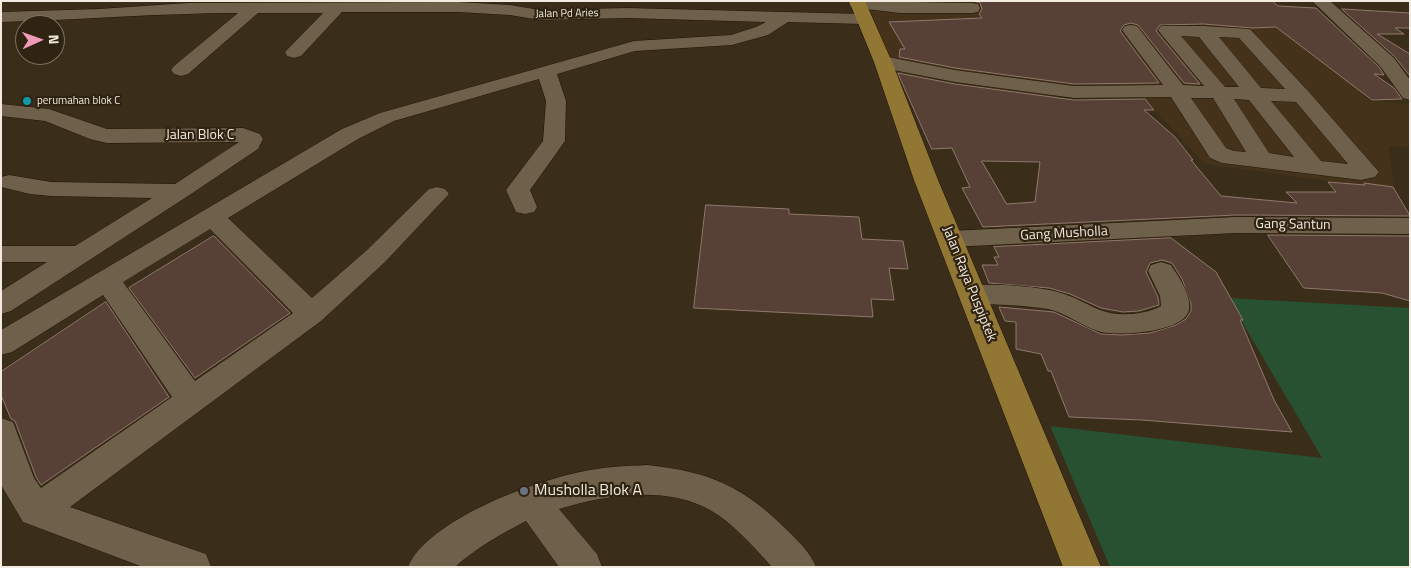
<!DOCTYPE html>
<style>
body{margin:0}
#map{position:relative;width:1411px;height:568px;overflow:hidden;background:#3a2d1a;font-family:"Titillium Web",sans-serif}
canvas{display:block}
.frame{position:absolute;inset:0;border:2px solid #f3ebdf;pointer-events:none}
.north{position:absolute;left:15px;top:15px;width:50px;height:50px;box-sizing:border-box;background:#2f2311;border:1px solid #7d7363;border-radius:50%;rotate:88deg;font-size:14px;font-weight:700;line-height:20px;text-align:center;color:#f3ebdf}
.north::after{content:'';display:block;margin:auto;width:18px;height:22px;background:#ef9ab8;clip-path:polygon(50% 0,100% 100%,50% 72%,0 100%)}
</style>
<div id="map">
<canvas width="1411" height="568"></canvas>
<div class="frame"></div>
<div class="north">N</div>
</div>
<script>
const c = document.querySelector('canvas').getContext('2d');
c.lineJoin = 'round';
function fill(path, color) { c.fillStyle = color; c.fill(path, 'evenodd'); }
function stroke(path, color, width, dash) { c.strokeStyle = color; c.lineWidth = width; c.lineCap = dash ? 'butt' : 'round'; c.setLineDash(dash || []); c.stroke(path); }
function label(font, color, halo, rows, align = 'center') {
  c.font = font + ' "Titillium Web",sans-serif'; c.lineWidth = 4.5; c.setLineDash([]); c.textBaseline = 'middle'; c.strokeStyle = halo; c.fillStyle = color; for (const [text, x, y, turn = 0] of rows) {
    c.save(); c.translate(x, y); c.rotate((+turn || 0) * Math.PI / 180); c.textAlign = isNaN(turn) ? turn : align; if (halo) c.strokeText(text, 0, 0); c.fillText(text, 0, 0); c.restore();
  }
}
fill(new Path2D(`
 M 861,1 L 1236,1 L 1271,28 L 1292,29 L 1370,101 L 1410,104 L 1410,147 L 1389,146 L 1394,190 L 1204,164 L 1144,97 L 1037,96 L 891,71 Z`), '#44331a');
fill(new Path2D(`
 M 1228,298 L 1410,308 L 1410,567 L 1110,567 L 1050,426 L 1322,458 Z`), '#275131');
const building = new Path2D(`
 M 973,1 L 1272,1 L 1278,6 L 1316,8 L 1379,67 L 1384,75 L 1374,74 L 1394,88 L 1402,99 L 1372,100 L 1276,27 L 1252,28 L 1204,24 L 1160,25 L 1156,31 L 1200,84 L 1184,83 L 1138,25 L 1131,23 L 1124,25 L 1120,31 L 1159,83 L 1074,84 L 955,68 L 899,57 L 900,49 L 905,49 L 889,22 L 982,18 L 979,14 L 982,9 L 980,3 Z
 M 1342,9 L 1410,13 L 1410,28 L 1395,28 L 1404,34 L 1377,34 L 1410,54 L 1410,76 L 1395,57 Z
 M 898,73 L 955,84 L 1074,100 L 1145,99 L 1154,110 L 1144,110 L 1175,137 L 1193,160 L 1191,160 L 1221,196 L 1297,203 L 1286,192 L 1336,192 L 1328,182 L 1365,185 L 1364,183 L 1393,187 L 1410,216 L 1236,215 L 983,227 L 962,188 L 970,187 L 952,148 L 932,149 ZM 982,161 L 1040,162 L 1035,202 L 1007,204 Z
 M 706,205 L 789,209 L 789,214 L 859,217 L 862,239 L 903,241 L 908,269 L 889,268 L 894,300 L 871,299 L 873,317 L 694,308 Z
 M 1268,235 L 1410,236 L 1410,301 L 1382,293 L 1304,288 Z
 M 214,236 L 290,313 L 195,378 L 129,288 Z
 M 1171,238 L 1216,272 L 1243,320 L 1240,320 L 1274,400 L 1292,432 L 1142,420 L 1069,417 L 1051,371 L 1048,371 L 1041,354 L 1016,349 L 1016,322 L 1005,321 L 999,307 L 1054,312 L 1101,334 L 1122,335 L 1150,333 L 1176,325 L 1186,319 L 1191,311 L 1191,304 L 1182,279 L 1172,263 L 1162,260 L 1150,263 L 1146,272 L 1158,297 L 1159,305 L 1139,311 L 1123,312 L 1101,308 L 1070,294 L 1049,288 L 989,283 L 982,265 L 998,265 L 994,257 L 999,257 L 994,247 Z
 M 106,302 L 169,397 L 41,485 L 36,477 L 15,421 L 11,419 L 1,395 L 1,372 Z`);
fill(building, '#574036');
stroke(building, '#91786d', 1);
const minor = new Path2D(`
 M 850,1 L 972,3 L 978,4 L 980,8 L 978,12 L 972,13 L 900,13 L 857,8 L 851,7 L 849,3 Z
 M 1312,1 L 1330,1 L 1394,58 L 1410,80 L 1410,100 L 1403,98 L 1380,66 Z
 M 458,2 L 510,5 L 540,10 L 627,8 L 863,14 L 869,15 L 872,19 L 869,23 L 863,24 L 788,22 L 768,35 L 732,45 L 635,51 L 557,74 L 566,101 L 565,141 L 530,190 L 537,207 L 534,212 L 525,214 L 516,212 L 506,190 L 543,141 L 546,101 L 539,79 L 394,121 L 358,139 L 228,218 L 312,298 L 367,250 L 429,189 L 437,187 L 445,189 L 449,194 L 385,262 L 321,321 L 70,507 L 206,554 L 211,567 L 143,567 L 23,522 L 1,485 L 1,418 L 13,422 L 34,478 L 41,488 L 172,397 L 103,295 L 12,352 L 1,355 L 1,330 L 342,129 L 380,113 L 634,41 L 731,35 L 756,27 L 766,22 L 627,18 L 540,20 L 510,15 L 458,12 L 342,12 L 301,56 L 294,58 L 287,56 L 285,52 L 323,13 L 258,13 L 188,74 L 181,76 L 174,74 L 171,70 L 174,66 L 238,13 C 159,13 80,20 1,22 L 1,12 L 99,9 L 188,3 ZM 210,229 L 293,313 L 195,381 L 123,282 Z
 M 1131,25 L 1137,26 L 1183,85 L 1204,86 L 1161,34 L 1158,30 L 1161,26 L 1204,26 L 1250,29 L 1309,92 L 1379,172 L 1375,177 L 1361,180 L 1222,163 L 1210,158 L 1171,97 L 1074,98 L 955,82 L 883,68 L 876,66 L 874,62 L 876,58 L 883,56 L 955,70 L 1074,86 L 1163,85 L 1122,30 L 1125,26 ZM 1181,36 L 1199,37 L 1239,87 L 1225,87 ZM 1219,37 L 1239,38 L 1285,89 L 1261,88 ZM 1191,98 L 1213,98 L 1246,152 L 1234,151 L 1226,148 ZM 1234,99 L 1249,100 L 1294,157 L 1269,153 ZM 1271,101 L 1296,102 L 1348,164 L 1321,161 Z
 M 1,104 L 49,109 L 107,129 L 243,128 L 260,134 L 263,139 L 258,149 L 188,196 L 11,311 L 1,314 L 1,291 L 47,262 L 1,262 L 1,246 L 75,246 L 152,198 L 51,196 L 30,194 L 1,187 L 1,177 L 9,175 L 51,182 L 175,184 L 239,142 L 107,143 L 90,139 L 45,121 L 1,116 Z
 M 1236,217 L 1410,218 L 1410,234 L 1236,233 L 950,247 L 941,245 L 937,239 L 941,233 L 950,231 Z
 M 1161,262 L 1171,265 C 1178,276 1192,295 1189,310 C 1184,333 1119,336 1101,332 C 1082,327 1065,312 1048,309 C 1023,305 997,305 972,303 L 962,301 L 958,294 L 962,287 C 983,282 1037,286 1058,292 C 1073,296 1086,304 1100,310 C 1117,317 1145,315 1161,306 L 1160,296 L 1148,271 L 1151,265 Z
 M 648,465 C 710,472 743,486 788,531 C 799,542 810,552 816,567 L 772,567 C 753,546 734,524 710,510 C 666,485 605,495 559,509 L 597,554 L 602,567 L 559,567 L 526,521 C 501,534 476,548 455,567 L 408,567 C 428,520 532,482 580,472 C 602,467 625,466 648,465 Z`);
const major = new Path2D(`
 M 849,1 L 865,1 L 892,62 L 938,180 L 1101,567 L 1063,567 L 914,180 L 874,62 Z`);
stroke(minor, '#211504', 1);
stroke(major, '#211504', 1);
fill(minor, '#6f604c');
fill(major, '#927634');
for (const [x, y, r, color] of [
 [27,101,5,"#0f9aa8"],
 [524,491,5,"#6b7280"]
]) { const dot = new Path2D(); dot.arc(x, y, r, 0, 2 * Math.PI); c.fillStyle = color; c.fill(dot); stroke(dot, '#2f2311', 2); }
label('11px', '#f3ebdf', '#2f2311', [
 ["Jalan Pd Aries",567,14,-1]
]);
label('11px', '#f3ebdf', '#2f2311', [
 ["perumahan blok C",37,101]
], 'left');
label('14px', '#f3ebdf', '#2f2311', [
 ["Jalan Blok C",200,136],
 ["Gang Santun",1293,225,1],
 ["Gang Musholla",1064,234,-3],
 ["Jalan Raya Puspiptek",969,284,68]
]);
label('16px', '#f3ebdf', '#2f2311', [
 ["Musholla Blok A",534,491]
], 'left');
</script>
